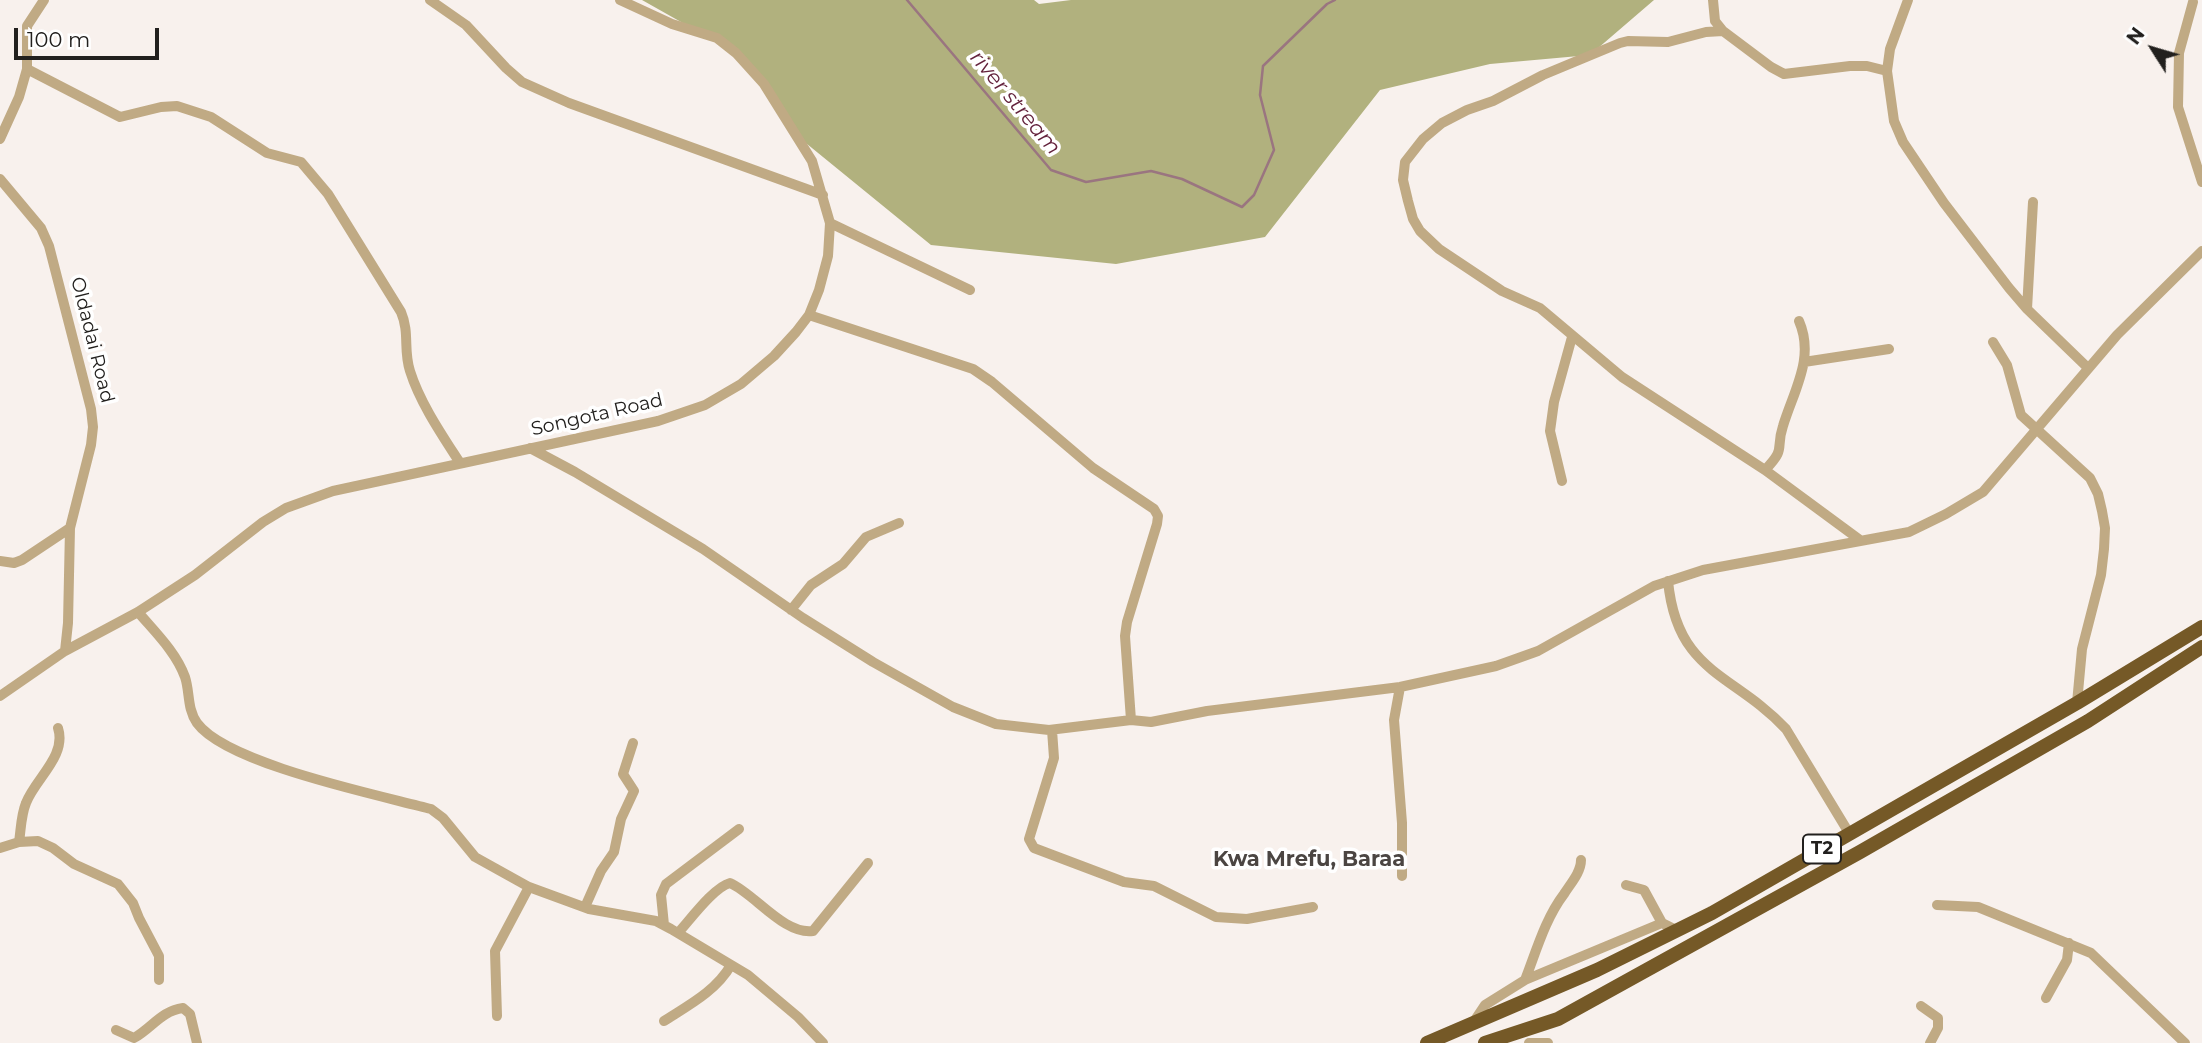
<!DOCTYPE html>
<style>
body{margin:0}
#map{position:relative;width:2202px;height:1043px;overflow:hidden;background:#f8f1ed;font-family:Montserrat,sans-serif}
canvas{display:block}
.north{position:absolute;left:2118px;top:14px;width:70px;height:70px;-webkit-text-stroke:5px #fff;paint-order:stroke;rotate:307deg;font-size:19px;font-weight:700;line-height:28px;text-align:center;color:#22201e}
.north::after{content:'';display:block;margin:auto;width:24px;height:32px;background:#22201e;clip-path:polygon(50% 0,100% 100%,50% 72%,0 100%)}
.scale{position:absolute;left:14px;top:28px;width:145px;height:32px;box-sizing:border-box;border:4px solid #22201e;border-top:0;padding-left:9px;font-size:21px;line-height:24px;white-space:nowrap;color:#22201e;-webkit-text-stroke:5px #fff;paint-order:stroke}
</style>
<div id="map">
<canvas width="2202" height="1043"></canvas>
<div class="north">N</div>
<div class="scale">100 m</div>
</div>
<script>
const c = document.querySelector('canvas').getContext('2d');
c.lineJoin = 'round';
function fill(path, color) { c.fillStyle = color; c.fill(path, 'evenodd'); }
function stroke(path, color, width, dash) { c.strokeStyle = color; c.lineWidth = width; c.lineCap = dash ? 'butt' : 'round'; c.setLineDash(dash || []); c.stroke(path); }
function label(font, color, halo, rows, align = 'center') {
  c.font = font + ' Montserrat,sans-serif'; c.lineWidth = 7; c.setLineDash([]); c.textBaseline = 'middle'; c.strokeStyle = halo; c.fillStyle = color; for (const [text, x, y, turn = 0] of rows) {
    c.save(); c.translate(x, y); c.rotate((+turn || 0) * Math.PI / 180); c.textAlign = isNaN(turn) ? turn : align; if (halo) c.strokeText(text, 0, 0); c.fillText(text, 0, 0); c.restore();
  }
}
fill(new Path2D(`
 M 642,0 L 1034,0 L 1039,4 L 1071,0 L 1654,0 L 1590,55 L 1490,64 L 1380,90 L 1265,237 L 1116,264 L 931,245 L 796,135 L 736,53 Z`), '#b1b17e');
stroke(new Path2D(`
 M 907,0 L 1051,170 L 1086,182 L 1151,171 L 1182,179 L 1242,207 L 1254,195 L 1274,150 L 1260,95 L 1263,66 L 1327,4 L 1335,0`), '#9a7580', 2.5);
stroke(new Path2D(`
 M 430,0 L 466,25 L 506,68 L 522,82 L 569,103 L 823,195
 M 1713,0 L 1715,21 L 1723,31
 M 1908,0 L 1890,49 L 1887,71 L 1894,121 L 1903,142 L 1944,203 L 2009,288 L 2027,309 L 2088,368
 M 2193,2 L 2179,53 L 2178,107 L 2202,182
 M 27,69 L 120,117 L 161,107 L 177,106 L 211,117 L 267,153 L 301,162 L 328,194 L 401,312 C 410,333 403,350 410,371 C 420,403 442,435 460,463
 M 0,139 L 19,97 L 27,69 L 27,26 L 44,0
 M 0,179 L 41,228 L 49,246 L 91,409 L 93,427 L 91,445 L 70,528 L 68,623 L 65,651
 M 830,223 L 970,290
 M 2027,309 L 2033,202
 M 809,315 L 973,369 L 992,382 L 1093,468 L 1154,509 L 1158,516 L 1157,524 L 1127,622 L 1125,636 L 1131,720
 M 1993,342 L 2007,365 L 2021,415 L 2090,478 L 2098,494 L 2102,511 L 2105,528 L 2104,549 L 2101,575 L 2082,649 L 2077,703
 M 1804,362 L 1889,349
 M 530,448 L 575,472 L 703,549 L 803,618 L 873,662 L 953,707 L 996,724 L 1049,730 L 1131,720 L 1151,722 L 1207,711 L 1400,687 L 1496,666 L 1538,651 L 1654,586 L 1703,570 L 1909,532 L 1946,514 L 1983,492 L 2117,335 L 2202,251
 M 1765,470 C 1787,447 1775,450 1783,426 C 1794,390 1815,358 1799,321
 M 1562,481 L 1550,431 L 1554,402 L 1572,337
 M 1860,540 L 1765,470 L 1622,377 L 1540,308 L 1502,291 L 1439,249 L 1420,231 L 1413,219 L 1408,201 L 1403,180 L 1405,162 L 1423,139 L 1442,123 L 1467,110 L 1493,101 L 1543,75 L 1620,43 L 1628,41 L 1668,42 L 1706,32 L 1723,31 L 1771,67 L 1784,74 L 1850,66 L 1867,66 L 1887,71
 M 0,561 L 14,563 L 22,560 L 70,528
 M 1668,581 C 1677,674 1734,673 1786,729 L 1849,833
 M 791,610 L 811,585 L 843,564 L 866,537 L 899,523
 M 138,612 C 155,632 176,652 185,677 C 190,692 187,709 197,723 C 227,764 379,795 431,809 L 443,818 L 475,857 L 529,887 L 589,909 L 656,921 L 671,929 L 748,975 L 798,1017 L 823,1043
 M 1400,687 L 1394,720 L 1402,823 L 1402,876
 M 0,696 L 65,651 L 138,612 L 195,575 L 263,522 L 286,508 L 333,491 L 658,421 L 705,405 L 741,384 L 774,356 L 796,332 L 809,315 L 819,290 L 828,256 L 830,223 L 812,161 L 764,84 L 736,53 L 717,38 L 672,24 L 620,0
 M 1052,730 L 1054,758 L 1029,839 L 1034,848 L 1124,882 L 1154,886 L 1216,917 L 1247,919 L 1313,907
 M 19,842 C 21,829 21,815 26,803 C 35,779 67,756 58,728
 M 0,848 L 19,842 L 38,841 L 53,848 L 74,864 L 118,884 L 133,903 L 139,918 L 159,956 L 159,980
 M 1626,885 L 1644,890 L 1662,923
 M 1937,905 L 1978,907 L 2091,953 L 2185,1043
 M 585,907 L 601,871 L 614,852 L 621,819 L 634,791 L 623,774 L 633,743
 M 664,925 L 661,895 L 666,884 L 739,829
 M 678,933 C 690,920 714,887 730,883 C 755,894 784,935 813,931 L 868,863
 M 1525,980 C 1536,952 1545,919 1564,894 C 1571,883 1581,872 1581,860
 M 2046,998 L 2067,960 L 2069,943
 M 1921,1006 L 1938,1018 L 1938,1028 L 1930,1043
 M 497,1016 L 495,951 L 529,887
 M 664,1021 C 689,1005 716,991 731,965
 M 1473,1023 L 1485,1005 L 1525,980 L 1662,923 L 1676,930
 M 116,1030 L 134,1038 C 152,1028 161,1011 183,1008 L 190,1014 L 197,1043
 M 1529,1043 L 1548,1043`), '#c0aa84', 10);
stroke(new Path2D(`
 M 1427,1043 L 1597,970 L 1712,913 L 2077,703 L 2202,627
 M 1485,1043 L 1558,1019 L 1860,852 L 2088,721 L 2202,647`), '#755927', 14);
for (const [x, y, w] of [
 [1822,849,38]
]) { const box = new Path2D(); box.roundRect(x - w / 2, y - 14.5, w, 29, 5); c.fillStyle = '#fff'; c.fill(box); stroke(box, '#22201e', 2); }
label('bold 18px', '#22201e', null, [
 ["T2",1822,849]
]);
label('19px', '#22201e', '#fff', [
 ["Oldadai Road",92,340,76],
 ["Songota Road",597,415,-13]
]);
label('italic 21px', '#64233d', '#fff', [
 ["river stream",1015,103,50]
]);
label('bold 21px', '#4b4542', '#fff', [
 ["Kwa Mrefu, Baraa",1309,860]
]);
</script>
